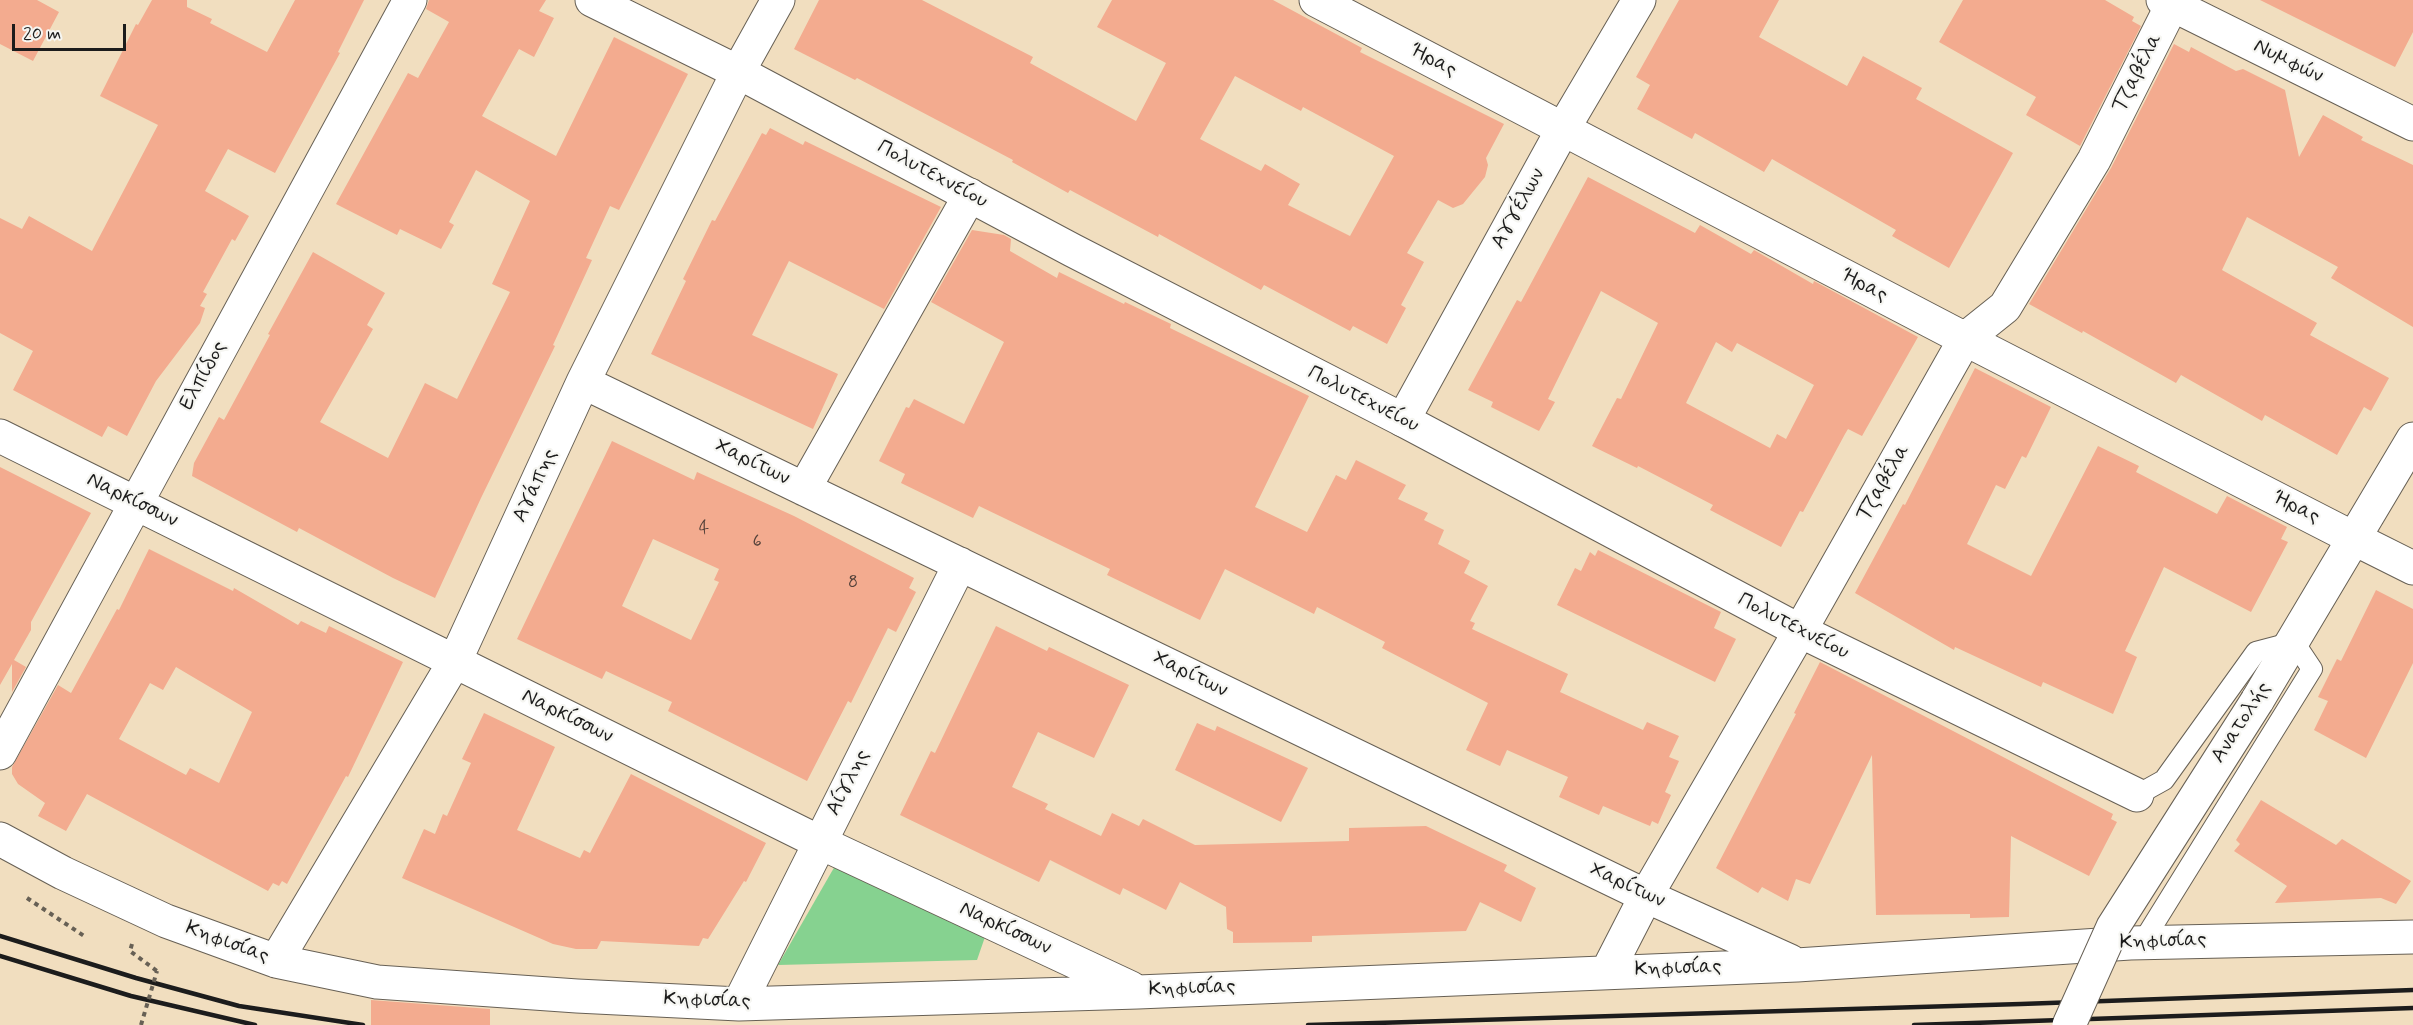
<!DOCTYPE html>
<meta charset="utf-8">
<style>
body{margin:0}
#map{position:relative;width:2413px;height:1025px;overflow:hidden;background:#f1debf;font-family:Mynerve,sans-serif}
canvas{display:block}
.scale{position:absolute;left:12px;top:24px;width:114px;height:27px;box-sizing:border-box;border:3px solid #1c1c1c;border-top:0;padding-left:8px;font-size:18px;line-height:21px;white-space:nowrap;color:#1c1c1c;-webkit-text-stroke:4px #f6f6f2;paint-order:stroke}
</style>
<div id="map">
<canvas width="2413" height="1025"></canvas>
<div class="scale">20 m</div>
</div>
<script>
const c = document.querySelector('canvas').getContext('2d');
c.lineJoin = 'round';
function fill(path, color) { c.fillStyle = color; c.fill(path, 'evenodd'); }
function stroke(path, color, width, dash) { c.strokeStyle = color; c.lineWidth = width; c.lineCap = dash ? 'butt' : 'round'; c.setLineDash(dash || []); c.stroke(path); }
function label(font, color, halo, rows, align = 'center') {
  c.font = font + ' Mynerve,sans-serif'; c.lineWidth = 4.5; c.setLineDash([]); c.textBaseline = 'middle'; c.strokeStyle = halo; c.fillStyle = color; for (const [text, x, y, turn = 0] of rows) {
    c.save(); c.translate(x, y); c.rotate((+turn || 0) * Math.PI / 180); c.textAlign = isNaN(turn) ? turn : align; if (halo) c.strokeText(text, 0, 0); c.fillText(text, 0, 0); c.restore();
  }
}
fill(new Path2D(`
 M 839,859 L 986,934 L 977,960 L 778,965 Z`), '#86d290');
fill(new Path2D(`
 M 0,0 L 37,0 L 59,12 L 33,61 L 0,44 Z
 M 152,0 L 187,0 L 187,7 L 212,19 L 210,23 L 267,52 L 295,0 L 364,0 L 338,52 L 340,53 L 275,173 L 228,149 L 205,191 L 249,216 L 235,241 L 232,239 L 203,292 L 207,294 L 200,306 L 205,308 L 200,323 L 156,381 L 127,436 L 108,426 L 102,437 L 13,390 L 33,351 L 0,333 L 0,218 L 22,229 L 29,216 L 92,251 L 158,125 L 100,96 L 136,24 L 138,25 Z
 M 429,0 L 546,0 L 539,11 L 554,18 L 534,57 L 519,49 L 482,116 L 556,156 L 614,37 L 688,74 L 619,210 L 610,206 L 586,258 L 592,260 L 553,345 L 555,346 L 481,498 L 435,598 L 393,578 L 299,528 L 297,532 L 192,476 L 194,463 L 219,417 L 224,420 L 270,335 L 268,334 L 313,252 L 385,293 L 367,325 L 373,329 L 320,422 L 388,458 L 425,383 L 457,399 L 510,292 L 492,284 L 530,201 L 476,170 L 449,222 L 454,225 L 441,249 L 400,229 L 397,235 L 336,204 L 408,73 L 418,78 L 449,22 L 426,9 Z
 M 819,0 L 922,0 L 1033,57 L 1030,63 L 1136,121 L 1166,63 L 1097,27 L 1112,0 L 1273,0 L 1362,48 L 1360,52 L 1504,124 L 1486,158 L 1488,165 L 1485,177 L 1463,204 L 1453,208 L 1438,200 L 1407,253 L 1424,262 L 1401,305 L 1406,308 L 1387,344 L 1353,326 L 1350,331 L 1264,285 L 1261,290 L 1159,234 L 1158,237 L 1070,190 L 1068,193 L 1012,162 L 1013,160 L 857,78 L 855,80 L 794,49 ZM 1235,76 L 1301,111 L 1303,107 L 1394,156 L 1350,236 L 1288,205 L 1300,184 L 1265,164 L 1261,171 L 1200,139 Z
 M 1679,0 L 1779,0 L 1759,37 L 1847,86 L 1863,56 L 1922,88 L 1916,99 L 2013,153 L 1949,268 L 1892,236 L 1896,230 L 1772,159 L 1764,172 L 1695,133 L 1692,139 L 1637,109 L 1650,85 L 1636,77 Z
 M 1963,0 L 2105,0 L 2134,17 L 2132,21 L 2141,26 L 2080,146 L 2026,115 L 2036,97 L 1939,42 Z
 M 2260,0 L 2413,0 L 2413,32 L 2395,67 Z
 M 2174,44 L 2189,52 L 2191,47 L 2236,71 L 2243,69 L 2285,90 L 2299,157 L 2323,115 L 2363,137 L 2361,140 L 2413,165 L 2413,327 L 2331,278 L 2338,267 L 2247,217 L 2222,270 L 2317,323 L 2310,335 L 2389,378 L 2371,411 L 2364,407 L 2337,455 L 2265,415 L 2262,421 L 2181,375 L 2176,383 L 2083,331 L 2082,333 L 2029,304 L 2111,168 Z
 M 770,128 L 803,145 L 805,141 L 941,207 L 884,309 L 789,261 L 752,335 L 838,374 L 813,429 L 651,354 L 686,281 L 683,279 L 712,220 L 715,221 L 762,133 L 766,135 Z
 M 1588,177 L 1695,233 L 1700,225 L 1751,254 L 1754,250 L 1813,284 L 1814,281 L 1918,337 L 1862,436 L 1848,429 L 1845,434 L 1803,512 L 1800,511 L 1781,547 L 1710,510 L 1713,505 L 1638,466 L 1637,468 L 1592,446 L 1617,398 L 1621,399 L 1658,323 L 1601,291 L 1548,399 L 1555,402 L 1539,431 L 1491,407 L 1493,402 L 1468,390 L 1517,300 L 1521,302 ZM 1716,342 L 1732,352 L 1737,343 L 1814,385 L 1786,439 L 1777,434 L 1770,448 L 1686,403 Z
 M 972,230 L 1004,235 L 1011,239 L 1010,251 L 1057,278 L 1059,272 L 1124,304 L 1125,302 L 1171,324 L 1170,328 L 1309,396 L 1255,507 L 1307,532 L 1336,475 L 1346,480 L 1356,460 L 1406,485 L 1398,499 L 1428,513 L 1424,520 L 1444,530 L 1438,544 L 1470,561 L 1464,573 L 1488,586 L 1470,621 L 1475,623 L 1472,629 L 1568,674 L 1560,692 L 1643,730 L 1647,722 L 1679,736 L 1669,757 L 1679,761 L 1665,792 L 1671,795 L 1658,824 L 1652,821 L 1650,826 L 1603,806 L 1599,815 L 1559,797 L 1568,777 L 1507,750 L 1500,766 L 1466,750 L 1488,703 L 1382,648 L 1385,642 L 1317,607 L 1314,614 L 1225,569 L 1200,620 L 1107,575 L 1110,569 L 979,506 L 973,518 L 901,483 L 905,474 L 879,461 L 906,407 L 909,408 L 914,399 L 964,424 L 1004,342 L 931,302 Z
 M 1975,368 L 2051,407 L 2026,458 L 2022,456 L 2005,489 L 1996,485 L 1967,544 L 2031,576 L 2098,446 L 2139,466 L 2136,472 L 2217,514 L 2227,496 L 2287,527 L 2281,539 L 2288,542 L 2251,612 L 2164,567 L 2125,651 L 2137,657 L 2113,714 L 2043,682 L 2041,687 L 1955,647 L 1954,650 L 1855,593 L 1903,504 L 1905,505 Z
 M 612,441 L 694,480 L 697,472 L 794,516 L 914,578 L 909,588 L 916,592 L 896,632 L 888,628 L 851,703 L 848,701 L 807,781 L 668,711 L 672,702 L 606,671 L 602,679 L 517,639 ZM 653,539 L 719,569 L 714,580 L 719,582 L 691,640 L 622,606 Z
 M 0,467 L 91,513 L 31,622 L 31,630 L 14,660 L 26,667 L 12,692 L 12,664 L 0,685 Z
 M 149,549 L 233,591 L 234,588 L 298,625 L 301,621 L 326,633 L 329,626 L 403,662 L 348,777 L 346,776 L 287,884 L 282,881 L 279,886 L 273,883 L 268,891 L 87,794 L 66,831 L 38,816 L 45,803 L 18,784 L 12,774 L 12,767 L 58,685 L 71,693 L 117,609 L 119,610 ZM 176,667 L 252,712 L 219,783 L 190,768 L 186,775 L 119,739 L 150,683 L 163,690 Z
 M 1598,550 L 1721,612 L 1714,628 L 1736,639 L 1715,682 L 1557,605 L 1575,568 L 1581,571 L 1590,552 L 1595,556 Z
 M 2376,590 L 2413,609 L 2413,663 L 2366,758 L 2314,730 L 2328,701 L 2318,697 L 2337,659 L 2341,661 Z
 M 996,626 L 1047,651 L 1049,647 L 1129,685 L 1094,758 L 1038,732 L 1012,787 L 1048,804 L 1045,809 L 1101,836 L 1112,813 L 1139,826 L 1143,819 L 1195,845 L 1349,841 L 1349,828 L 1426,826 L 1507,865 L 1504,871 L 1536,888 L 1521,922 L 1480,902 L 1466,931 L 1312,936 L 1312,942 L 1233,943 L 1233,932 L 1227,929 L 1226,907 L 1180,882 L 1166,910 L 1123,888 L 1120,895 L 1050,860 L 1039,882 L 900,815 L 931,751 L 935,753 Z
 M 1820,662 L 2113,814 L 2111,819 L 2117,822 L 2089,876 L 2011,836 L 2009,917 L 1970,918 L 1970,914 L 1876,915 L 1872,755 L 1810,884 L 1796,879 L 1788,901 L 1762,887 L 1758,893 L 1716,868 L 1796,714 L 1794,713 Z
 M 484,713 L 555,747 L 517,830 L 580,858 L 584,850 L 590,853 L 631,774 L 766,843 L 746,882 L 744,881 L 708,939 L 703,938 L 699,946 L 601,941 L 597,949 L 576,949 L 553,944 L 402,878 L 424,829 L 435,834 L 443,814 L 447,816 L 471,763 L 462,759 Z
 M 1197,723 L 1215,731 L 1217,726 L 1308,768 L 1281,822 L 1175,770 Z
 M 2261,800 L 2336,845 L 2342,839 L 2411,881 L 2396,904 L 2381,898 L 2275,903 L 2287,886 L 2234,851 L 2240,844 L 2236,840 Z
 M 371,1000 L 490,1009 L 490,1025 L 371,1025 Z`), '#f3ab8f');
const lane = new Path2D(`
 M 2137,795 L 2164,780 L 2256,652 L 2294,642 L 2312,669 L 2142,943`);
const street = new Path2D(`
 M 1316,0 L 1965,339 L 2355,539
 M 583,382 L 1646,896 L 1790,961
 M 1403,420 L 1800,631 L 2137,795
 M 0,436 L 819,842 L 1131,988
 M 804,489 L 970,195
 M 0,753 L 410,0
 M 0,839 L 63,873 L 166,921 L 276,961 L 377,982 L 577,996 L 739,1004 L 1138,992 L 1797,965 L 2130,943 L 2413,937
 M 276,961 L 455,661 L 583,382 L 738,72 L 778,0
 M 1607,972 L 1646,896 L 1800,631 L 1965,339 L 2005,307 L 2094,160 L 2172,5
 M 739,1004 L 960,564`);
const secondary = new Path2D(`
 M 592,0 L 738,72 L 1072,250 L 1403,420 L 1563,129 L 1639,0
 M 2163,0 L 2413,124
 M 2355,539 L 2413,568
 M 2257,701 L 2413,439`);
stroke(lane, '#676055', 22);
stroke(street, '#676055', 35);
stroke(secondary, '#676055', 35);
stroke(new Path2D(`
 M 27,898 L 84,936
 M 132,944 L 130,951 L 157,971`), '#676055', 4, [4.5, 4.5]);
stroke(lane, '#fff', 20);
stroke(street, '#fff', 33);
stroke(secondary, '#fff', 33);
stroke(new Path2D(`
 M 0,936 L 136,978 L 239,1006 L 363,1025
 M 0,956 L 131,996 L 255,1025
 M 1308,1025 L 2021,1004 L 2413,990
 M 1914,1025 L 2413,1008`), '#1c1c1c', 4.5);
const secondaryBridge = new Path2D(`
 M 2069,1025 L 2113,927 L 2257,701`);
stroke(secondaryBridge, '#676055', 35, []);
stroke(new Path2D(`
 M 141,1025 L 157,971`), '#676055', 4, [4.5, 4.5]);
stroke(secondaryBridge, '#fff', 33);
label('18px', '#524039', null, [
 ["4",704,529],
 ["6",757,542],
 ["8",853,583]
]);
label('21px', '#1c1c1c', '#f6f6f2', [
 ["Ήρας",1433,61,28],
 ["Νυμφών",2288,62,26],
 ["Τζαβέλα",2138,73,-63],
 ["Πολυτεχνείου",932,175,28],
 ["Αγγέλων",1519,209,-61],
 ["Ήρας",1864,286,28],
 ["Ελπίδος",204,376,-61],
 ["Πολυτεχνείου",1363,400,27],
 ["Χαρίτων",752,463,26],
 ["Τζαβέλα",1884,483,-60],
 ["Αγάπης",536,486,-65],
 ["Ναρκίσσων",132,501,26],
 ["Ήρας",2296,508,27],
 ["Πολυτεχνείου",1793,627,27],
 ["Χαρίτων",1190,675,26],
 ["Ναρκίσσων",567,717,26],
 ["Ανατολής",2242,723,-57],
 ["Αίγλης",849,783,-63],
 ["Χαρίτων",1627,886,25],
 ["Ναρκίσσων",1005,929,25],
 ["Κηφισίας",2163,942,-2],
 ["Κηφισίας",227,943,20],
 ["Κηφισίας",1678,969,-2],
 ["Κηφισίας",1192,989,-2],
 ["Κηφισίας",707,1001,2]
]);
</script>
